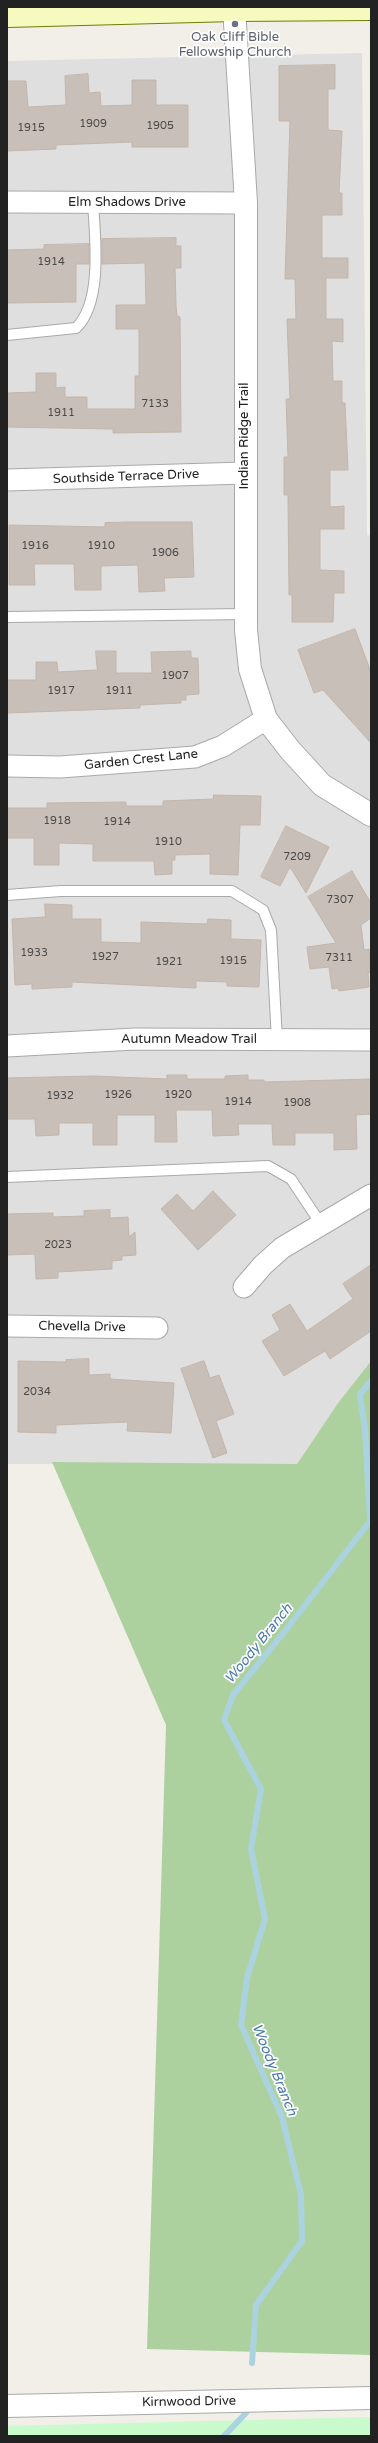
<!DOCTYPE html>
<style>
body{margin:0}
#map{position:relative;width:378px;height:2443px;overflow:hidden;background:#f2efe9;font-family:"Varela Round",sans-serif}
canvas{display:block}
.frame{position:absolute;inset:0;border:8px solid #222;pointer-events:none}
</style>
<div id="map">
<canvas width="378" height="2443"></canvas>
<div class="frame"></div>
</div>
<script>
const c = document.querySelector('canvas').getContext('2d');
c.lineJoin = 'round';
function fill(path, color) { c.fillStyle = color; c.fill(path, 'evenodd'); }
function stroke(path, color, width, dash) { c.strokeStyle = color; c.lineWidth = width; c.lineCap = dash ? 'butt' : 'round'; c.setLineDash(dash || []); c.stroke(path); }
function label(font, color, halo, rows, align = 'center') {
  c.font = font + ' "Varela Round",sans-serif'; c.lineWidth = 3.5; c.setLineDash([]); c.textBaseline = 'middle'; c.strokeStyle = halo; c.fillStyle = color; for (const [text, x, y, turn = 0] of rows) {
    c.save(); c.translate(x, y); c.rotate((+turn || 0) * Math.PI / 180); c.textAlign = isNaN(turn) ? turn : align; if (halo) c.strokeText(text, 0, 0); c.fillText(text, 0, 0); c.restore();
  }
}
fill(new Path2D(`
 M 362,53 L 367,535 L 371,536 L 371,1361 L 338,1403 L 297,1464 L 7,1464 L 7,61 Z`), '#e0dfdf');
fill(new Path2D(`
 M 371,1361 L 371,2355 L 147,2349 L 166,1725 L 52,1462 L 297,1464 L 338,1403 Z`), '#add19e');
fill(new Path2D(`
 M 371,2417 L 371,2436 L 7,2436 L 7,2426 Z`), '#c8facc');
stroke(new Path2D(`
 M 252,2363 L 256,2305 L 302,2241 L 301,2195 L 282,2117 L 241,2025 L 247,1978 L 265,1919 L 251,1849 L 261,1789 L 224,1720 L 233,1695 L 289,1626 L 370,1521 L 365,1430 L 360,1394 L 371,1381
 M 224,2436 L 246,2413`), '#aad3df', 6);
const building = new Path2D(`
 M 335,65 L 335,89 L 328,89 L 328,130 L 342,131 L 339,193 L 342,193 L 342,215 L 322,215 L 322,258 L 348,258 L 348,278 L 326,278 L 326,319 L 343,319 L 343,342 L 332,341 L 333,381 L 342,381 L 342,403 L 345,403 L 348,470 L 330,470 L 330,507 L 344,506 L 344,529 L 320,529 L 320,570 L 344,571 L 344,593 L 334,593 L 333,622 L 292,622 L 292,595 L 289,595 L 288,495 L 284,495 L 284,457 L 288,457 L 286,399 L 290,399 L 287,319 L 296,319 L 295,279 L 285,279 L 290,121 L 279,121 L 279,66 Z
 M 88,74 L 89,93 L 100,92 L 101,106 L 132,105 L 132,80 L 156,80 L 156,105 L 188,105 L 188,147 L 132,147 L 132,142 L 56,145 L 56,149 L 7,151 L 7,81 L 26,81 L 28,107 L 66,105 L 65,76 Z
 M 176,238 L 176,246 L 181,246 L 181,268 L 175,268 L 176,305 L 177,316 L 180,317 L 181,432 L 113,433 L 113,429 L 7,427 L 7,393 L 36,392 L 36,373 L 56,373 L 56,388 L 65,387 L 65,397 L 87,397 L 87,409 L 135,409 L 135,376 L 139,376 L 139,329 L 116,329 L 116,305 L 146,305 L 145,263 L 102,264 L 102,239 Z
 M 89,244 L 89,264 L 76,264 L 76,302 L 7,303 L 7,250 L 44,249 L 44,245 Z
 M 127,522 L 192,522 L 194,577 L 164,578 L 165,591 L 139,592 L 138,565 L 101,566 L 101,590 L 75,590 L 74,564 L 34,564 L 35,585 L 9,585 L 9,525 L 105,527 L 105,523 Z
 M 355,629 L 371,672 L 371,743 L 323,690 L 314,693 L 298,650 Z
 M 96,651 L 116,651 L 116,673 L 152,673 L 151,652 L 191,651 L 191,658 L 198,658 L 199,694 L 186,695 L 186,700 L 181,700 L 181,703 L 140,705 L 140,708 L 7,713 L 7,680 L 36,680 L 36,662 L 57,662 L 58,672 L 97,670 Z
 M 214,795 L 261,796 L 260,825 L 240,825 L 238,875 L 210,874 L 210,854 L 175,855 L 175,860 L 172,860 L 172,874 L 155,875 L 154,861 L 93,861 L 93,844 L 59,843 L 59,865 L 34,865 L 34,838 L 7,838 L 7,808 L 47,808 L 47,803 L 126,802 L 126,806 L 163,806 L 163,801 L 213,799 Z
 M 286,826 L 329,847 L 306,893 L 290,867 L 280,886 L 261,877 Z
 M 352,871 L 371,903 L 371,918 L 361,925 L 364,950 L 369,949 L 371,972 L 368,973 L 369,987 L 339,991 L 338,988 L 332,989 L 329,967 L 310,969 L 307,947 L 336,943 L 308,897 Z
 M 45,904 L 72,905 L 72,919 L 101,919 L 101,942 L 141,943 L 141,922 L 207,924 L 208,919 L 231,920 L 231,939 L 261,940 L 259,987 L 227,986 L 227,982 L 196,981 L 196,988 L 72,982 L 72,987 L 32,989 L 32,984 L 15,985 L 12,919 L 45,917 Z
 M 167,1075 L 187,1075 L 187,1079 L 225,1079 L 225,1076 L 248,1075 L 248,1080 L 264,1080 L 264,1082 L 371,1079 L 371,1114 L 356,1115 L 357,1149 L 334,1150 L 334,1133 L 295,1133 L 295,1145 L 273,1145 L 272,1124 L 238,1124 L 239,1135 L 213,1136 L 212,1110 L 176,1110 L 177,1142 L 155,1142 L 155,1115 L 117,1115 L 117,1145 L 93,1145 L 93,1123 L 59,1123 L 59,1135 L 36,1136 L 35,1119 L 7,1119 L 7,1078 L 93,1076 L 167,1079 Z
 M 213,1191 L 236,1215 L 198,1250 L 161,1209 L 177,1194 L 193,1211 Z
 M 110,1210 L 110,1218 L 128,1217 L 129,1237 L 135,1232 L 136,1255 L 122,1256 L 122,1260 L 112,1261 L 112,1269 L 58,1272 L 58,1278 L 36,1279 L 35,1254 L 7,1255 L 7,1214 L 53,1213 L 53,1217 L 84,1216 L 84,1211 Z
 M 371,1265 L 371,1331 L 330,1359 L 325,1351 L 284,1376 L 262,1341 L 280,1330 L 272,1315 L 290,1304 L 307,1331 L 353,1299 L 343,1284 Z
 M 89,1359 L 89,1375 L 110,1374 L 110,1379 L 174,1383 L 171,1433 L 127,1431 L 128,1422 L 56,1425 L 56,1433 L 18,1432 L 18,1361 L 66,1362 L 66,1360 Z
 M 204,1361 L 210,1378 L 219,1375 L 234,1414 L 216,1421 L 227,1453 L 213,1458 L 181,1369 Z`);
fill(building, '#c7bfb8');
stroke(building, '#c4b6ab', 1);
const service = new Path2D(`
 M 7,335 L 76,328 C 103,302 95,237 93,203
 M 7,617 L 246,614
 M 7,895 L 61,891 L 232,891 L 263,910 L 271,930 L 277,1040
 M 7,1177 L 268,1166 L 291,1179 L 321,1224`);
const minor = new Path2D(`
 M 7,202 L 246,203
 M 7,480 L 245,473
 M 7,766 L 60,767 L 195,757 L 223,746 L 266,719
 M 7,1046 L 135,1039 L 371,1040
 M 244,1287 L 263,1265 L 282,1248 L 371,1195
 M 7,1326 L 157,1328`);
const tertiary = new Path2D(`
 M 234,7 L 246,203 L 246,630 L 250,669 L 266,719 L 290,750 L 322,785 L 371,815
 M 7,2406 L 371,2398`);
const secondary = new Path2D(`
 M 7,16 L 234,10 L 371,9`);
stroke(service, '#a9a9a9', 12);
stroke(minor, '#a9a9a9', 23);
stroke(tertiary, '#a9a9a9', 24);
stroke(secondary, '#707d05', 24);
stroke(service, '#fff', 10);
stroke(minor, '#fff', 21);
stroke(tertiary, '#fff', 22);
stroke(secondary, '#f7fabf', 22);
for (const [x, y, r, color] of [
 [235,24,4,"#6b7280"]
]) { const dot = new Path2D(); dot.arc(x, y, r, 0, 2 * Math.PI); c.fillStyle = color; c.fill(dot); stroke(dot, '#fff', 1.5); }
label('11px', '#4b4948', null, [
 ["1909",93,124],
 ["1905",160,126],
 ["1915",31,128],
 ["1914",51,262],
 ["7133",155,404],
 ["1911",61,413],
 ["1916",35,546],
 ["1910",101,546],
 ["1906",165,553],
 ["1907",175,676],
 ["1917",61,691],
 ["1911",119,691],
 ["1918",57,821],
 ["1914",117,822],
 ["1910",168,842],
 ["7209",297,857],
 ["7307",340,900],
 ["1933",34,953],
 ["1927",105,957],
 ["7311",339,958],
 ["1915",233,961],
 ["1921",169,962],
 ["1926",118,1095],
 ["1920",178,1095],
 ["1932",60,1096],
 ["1914",238,1102],
 ["1908",297,1103],
 ["2023",58,1245],
 ["2034",37,1392]
]);
label('13px', '#5b616d', '#fff', [
 ["Oak Cliff Bible",235,38],
 ["Fellowship Church",235,53]
]);
label('13px', '#222', '#fff', [
 ["Elm Shadows Drive",127,203],
 ["Indian Ridge Trail",245,436,-90],
 ["Southside Terrace Drive",126,477,-2],
 ["Garden Crest Lane",141,760,-6],
 ["Autumn Meadow Trail",189,1040],
 ["Chevella Drive",82,1327,1],
 ["Kirnwood Drive",189,2402,-1]
]);
label('italic 14px', '#4a7aab', '#fff', [
 ["Woody Branch",259,1644,-51],
 ["Woody Branch",274,2070,68]
]);
</script>
